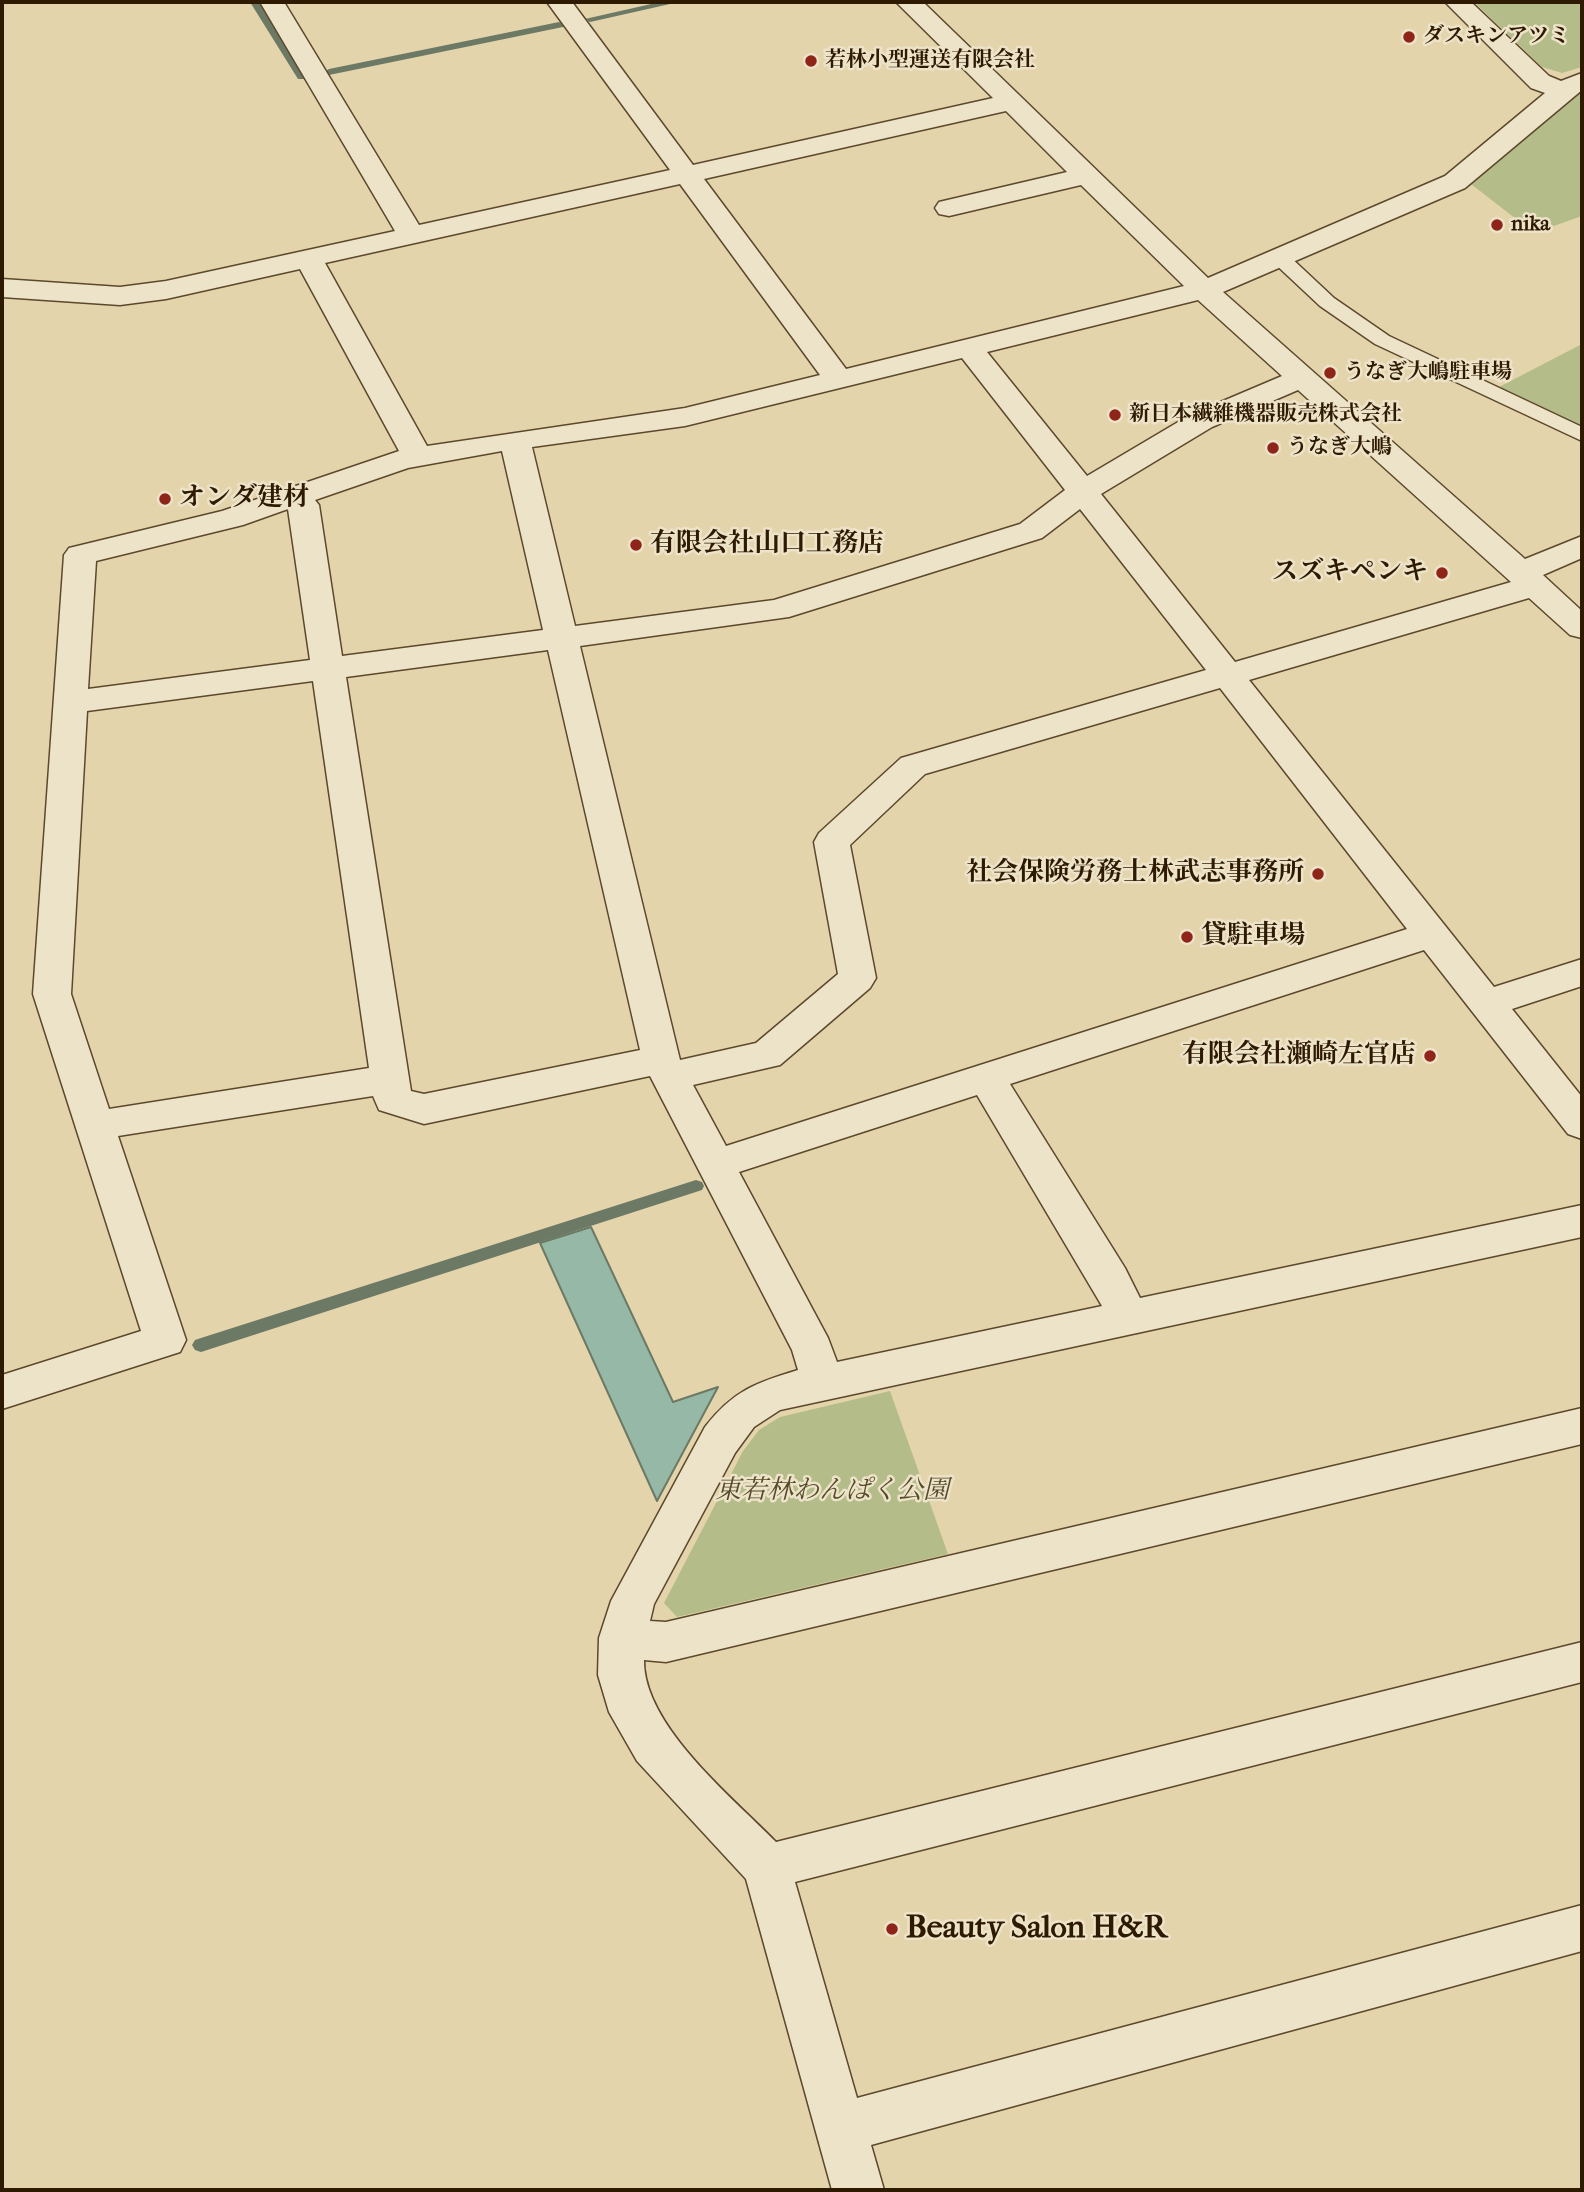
<!DOCTYPE html>
<meta charset="utf-8">
<style>
body{margin:0}
#map{position:relative;width:1584px;height:2192px;overflow:hidden;background:#e4d4ac;font-family:"IM FELL French Canon",serif}
canvas{display:block}
.frame{position:absolute;inset:0;border:4px solid #2e1a00;pointer-events:none}
</style>
<div id="map">
<canvas width="1584" height="2192"></canvas>
<div class="frame"></div>
</div>
<script>
const c = document.querySelector('canvas').getContext('2d');
c.lineJoin = 'round';
function fill(path, color) { c.fillStyle = color; c.fill(path, 'evenodd'); }
function stroke(path, color, width, dash) { c.strokeStyle = color; c.lineWidth = width; c.lineCap = dash ? 'butt' : 'round'; c.setLineDash(dash || []); c.stroke(path); }
function label(font, color, halo, rows, align = 'center') {
  c.font = font + ' "IM FELL French Canon","Noto Serif JP",serif'; c.lineWidth = 5; c.setLineDash([]); c.textBaseline = 'middle'; c.strokeStyle = halo; c.fillStyle = color; for (const [text, x, y, turn = 0] of rows) {
    c.save(); c.translate(x, y); c.rotate((+turn || 0) * Math.PI / 180); c.textAlign = isNaN(turn) ? turn : align; if (halo) c.strokeText(text, 0, 0); c.fillText(text, 0, 0); c.restore();
  }
}
fill(new Path2D(`
 M 1474,2 L 1582,2 L 1582,67 L 1562,73 L 1542,67 Z
 M 1582,91 L 1582,216 L 1534,233 L 1471,184 Z
 M 1582,344 L 1582,426 L 1499,387 Z
 M 890,1391 L 948,1554 L 677,1617 L 664,1603 L 743,1451 L 759,1430 L 780,1417 Z`), '#b4bd89');
const water = new Path2D(`
 M 591,1227 L 673,1402 L 718,1387 L 657,1501 L 540,1243 Z`);
fill(water, '#96b8a6');
stroke(water, '#6c7964', 2);
fill(new Path2D(`
 M 250,2 L 260,2 L 307,77 L 306,79 L 298,79 Z
 M 660,2 L 679,2 L 590,22 L 585,19 Z
 M 559,22 L 564,25 L 563,27 L 329,75 L 324,72 L 329,69 Z
 M 696,1180 L 702,1182 L 704,1186 L 702,1190 L 201,1352 L 195,1350 L 192,1345 L 195,1340 L 201,1338 Z`), '#6c7964');
const service = new Path2D(`
 M 1280,252 L 1287,254 L 1334,298 L 1389,336 L 1582,427 L 1582,441 L 1375,344 L 1320,306 L 1273,262 L 1270,258 Z`);
const minor = new Path2D(`
 M 260,2 L 284,2 L 419,225 L 670,170 L 547,2 L 572,2 L 693,165 L 993,98 L 896,2 L 923,2 L 1208,278 L 1445,176 L 1545,93 L 1531,88 L 1445,2 L 1471,2 L 1549,76 L 1561,81 L 1582,73 L 1582,90 L 1465,188 L 1223,292 L 1525,559 L 1582,536 L 1582,558 L 1543,575 L 1582,611 L 1582,638 L 1570,635 L 1529,598 L 1249,680 L 1494,987 L 1582,959 L 1582,986 L 1512,1009 L 1582,1097 L 1582,1139 L 1568,1134 L 1424,950 L 1010,1084 L 1125,1268 L 1140,1298 L 1582,1205 L 1582,1237 L 780,1410 L 754,1427 L 735,1453 L 654,1604 L 650,1621 L 666,1622 L 1582,1408 L 1582,1444 L 666,1662 L 644,1660 C 643,1725 732,1797 776,1842 L 1582,1642 L 1582,1682 L 795,1882 L 857,2098 L 1582,1905 L 1582,1951 L 871,2145 L 884,2190 L 832,2190 L 746,1879 L 637,1761 L 609,1712 L 598,1675 L 599,1638 L 611,1601 L 705,1427 C 733,1391 755,1383 798,1370 L 792,1350 L 650,1076 L 424,1124 L 379,1110 L 373,1096 L 118,1136 L 186,1340 L 180,1352 L 2,1409 L 2,1375 L 141,1331 L 33,994 L 64,555 L 69,548 L 222,511 L 399,451 L 300,269 L 166,299 L 120,305 L 2,297 L 2,279 L 120,287 L 166,281 L 395,231 ZM 1006,111 L 1067,172 L 939,202 L 935,208 L 939,214 L 949,216 L 1081,185 L 1184,286 L 846,369 L 704,179 ZM 680,184 L 820,375 L 685,408 L 427,446 L 325,263 ZM 1198,300 L 1282,376 L 1190,415 L 1087,476 L 987,352 ZM 962,358 L 1065,490 L 1020,524 L 774,600 L 575,626 L 532,447 L 685,426 ZM 1298,390 L 1511,582 L 1235,662 L 1101,494 L 1212,427 ZM 502,451 L 543,630 L 342,656 L 319,505 L 315,500 L 408,468 ZM 288,509 L 310,660 L 88,689 L 96,561 L 243,525 ZM 1080,509 L 1206,670 L 901,758 L 819,833 L 814,842 L 838,974 L 756,1043 L 680,1060 L 580,646 L 789,617 L 1042,538 ZM 548,650 L 640,1050 L 424,1094 L 411,1091 L 346,677 ZM 313,681 L 369,1068 L 109,1109 L 71,994 L 87,711 ZM 1220,688 L 1407,929 L 726,1146 L 693,1085 L 780,1065 L 870,988 L 876,978 L 850,845 L 925,774 ZM 977,1095 L 1102,1306 L 837,1362 L 828,1338 L 739,1172 Z`);
stroke(service, '#5c482b', 3);
stroke(minor, '#5c482b', 3);
fill(service, '#ede3c9');
fill(minor, '#ede3c9');
for (const [x, y, r, color] of [
 [1409,37,7,"#8f2418"],
 [811,61,7,"#8f2418"],
 [1497,225,7,"#8f2418"],
 [1330,373,7,"#8f2418"],
 [1115,415,7,"#8f2418"],
 [1273,448,7,"#8f2418"],
 [165,499,7,"#8f2418"],
 [636,545,7,"#8f2418"],
 [1442,573,7,"#8f2418"],
 [1318,874,7,"#8f2418"],
 [1187,937,7,"#8f2418"],
 [1430,1056,7,"#8f2418"],
 [892,1929,7,"#8f2418"]
]) { const dot = new Path2D(); dot.arc(x, y, r, 0, 2 * Math.PI); c.fillStyle = color; c.fill(dot); stroke(dot, '#ede3c9', 2.5); }
label('bold 21px', '#2e1a00', '#ede3c9', [
 ["ダスキンアツミ",1423,37],
 ["若林小型運送有限会社",825,61],
 ["nika",1511,225],
 ["うなぎ大嶋駐車場",1344,373],
 ["新日本繊維機器販売株式会社",1129,415],
 ["うなぎ大嶋",1287,448]
], 'left');
label('bold 26px', '#2e1a00', '#ede3c9', [
 ["オンダ建材",179,499],
 ["有限会社山口工務店",650,545],
 ["スズキペンキ",1428,573,"right"],
 ["社会保険労務士林武志事務所",1304,874,"right"],
 ["貸駐車場",1201,937],
 ["有限会社瀬崎左官店",1416,1056,"right"]
], 'left');
label('italic 26px', '#564b29', '#ede3c9', [
 ["東若林わんぱく公園",832,1492]
]);
label('bold 32px', '#2e1a00', '#ede3c9', [
 ["Beauty Salon H&R",906,1929]
], 'left');
</script>
